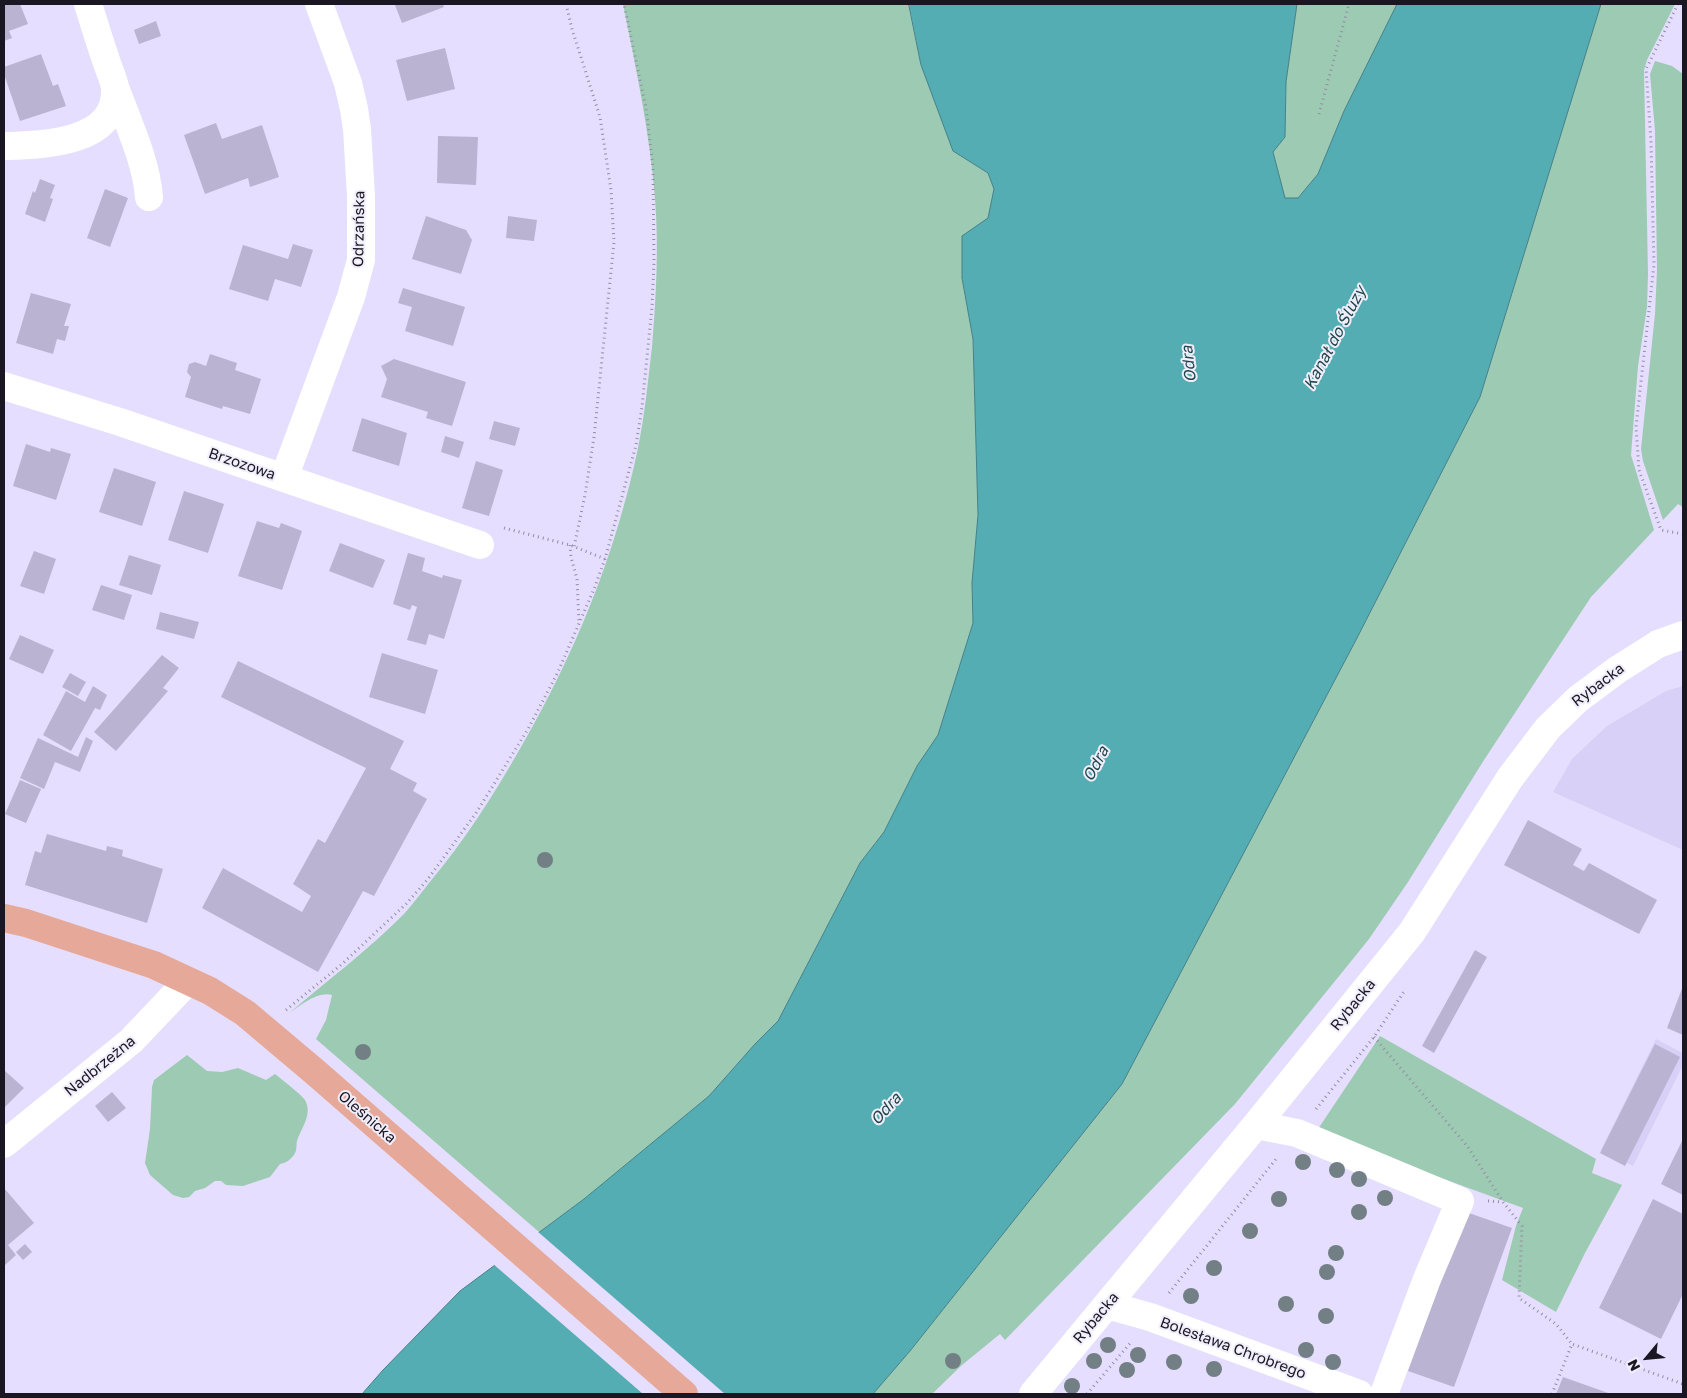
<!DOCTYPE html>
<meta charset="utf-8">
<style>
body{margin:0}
#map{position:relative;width:1687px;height:1398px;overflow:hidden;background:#e5defe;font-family:"Golos Text",sans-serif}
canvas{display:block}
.frame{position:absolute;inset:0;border:5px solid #1a1722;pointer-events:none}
.north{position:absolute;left:1622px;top:1333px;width:50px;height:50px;-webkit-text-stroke:4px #f1eefb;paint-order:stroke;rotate:242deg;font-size:14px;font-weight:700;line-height:20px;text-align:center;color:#1a1722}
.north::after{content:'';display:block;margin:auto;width:18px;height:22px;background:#1a1722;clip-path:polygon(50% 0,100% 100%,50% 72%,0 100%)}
</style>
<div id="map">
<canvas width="1687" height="1398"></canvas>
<div class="frame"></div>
<div class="north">N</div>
</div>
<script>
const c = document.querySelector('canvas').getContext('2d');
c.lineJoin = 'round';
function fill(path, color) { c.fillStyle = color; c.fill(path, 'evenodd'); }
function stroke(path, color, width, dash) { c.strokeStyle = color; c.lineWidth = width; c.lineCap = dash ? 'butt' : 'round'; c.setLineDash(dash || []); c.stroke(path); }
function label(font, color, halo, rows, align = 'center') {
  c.font = font + ' "Golos Text",sans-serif'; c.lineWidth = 4; c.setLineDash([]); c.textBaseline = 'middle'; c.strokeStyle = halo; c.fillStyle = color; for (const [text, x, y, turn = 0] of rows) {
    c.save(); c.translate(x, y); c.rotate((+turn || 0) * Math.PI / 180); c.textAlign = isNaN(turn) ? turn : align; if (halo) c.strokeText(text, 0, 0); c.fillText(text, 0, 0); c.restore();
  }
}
fill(new Path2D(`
 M 1683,686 L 1683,850 L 1553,792 L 1572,759 L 1607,726 L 1666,691 Z
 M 1656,1039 L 1683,1053 L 1683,1065 L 1633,1166 L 1601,1150 Z`), '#d9d0f7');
fill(new Path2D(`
 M 623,4 L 909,4 L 921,65 L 953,151 L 988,173 L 994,189 L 989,218 L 962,278 L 973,339 L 978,515 L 972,583 L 973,623 L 938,735 L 917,766 L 884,832 L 860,863 L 778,1021 L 755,1044 L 709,1096 L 584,1199 L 539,1232 L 316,1039 L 326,1020 L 332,995 C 317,991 300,1006 288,1014 C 327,981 368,950 404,914 C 413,904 421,893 429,883 C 465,840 493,796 521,747 C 575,654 616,553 638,448 C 645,414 648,380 652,347 C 656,298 659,248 655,199 C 650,133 636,69 623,4 Z
 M 1297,4 L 1397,4 L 1344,111 L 1318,174 L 1298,198 L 1284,198 L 1273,152 L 1285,137 L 1286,82 Z
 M 1601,4 L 1675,4 L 1647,60 L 1644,70 L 1648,274 L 1647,307 L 1638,366 L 1631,455 L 1654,530 L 1591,597 L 1484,760 L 1408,882 L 1369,939 L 1344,970 L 1235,1104 L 1005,1340 L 1000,1334 L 962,1365 L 932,1394 L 873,1394 L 910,1351 L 1122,1084 L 1357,638 L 1480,397 Z
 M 1655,61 L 1672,66 L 1683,74 L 1683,507 L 1678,504 L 1663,520 L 1643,461 L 1641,449 L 1655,314 L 1657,270 L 1655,131 L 1650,74 Z
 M 1380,1036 L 1596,1159 L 1592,1173 L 1622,1185 L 1585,1253 L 1556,1312 L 1502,1280 L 1516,1226 L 1523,1208 L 1316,1132 Z
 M 187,1055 L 207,1071 L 222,1072 L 238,1068 L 266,1080 L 275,1074 C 281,1079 302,1095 305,1100 C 313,1115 301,1128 297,1141 C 296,1145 297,1150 295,1153 C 292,1159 286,1163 280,1164 L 270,1177 L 243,1186 L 226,1185 L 221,1181 L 215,1181 L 205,1188 L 195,1191 L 189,1197 L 183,1198 L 173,1195 L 150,1175 L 145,1163 L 150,1129 L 152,1087 L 154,1080 Z`), '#9dcab2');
const water = new Path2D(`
 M 909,4 L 1297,4 L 1286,82 L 1285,137 L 1273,152 L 1285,198 L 1298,198 L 1318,174 L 1344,111 L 1397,4 L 1601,4 L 1480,397 L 1357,638 L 1122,1084 L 910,1351 L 873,1394 L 362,1394 L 383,1370 L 460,1291 L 584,1199 L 709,1096 L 755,1044 L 778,1021 L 860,863 L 884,832 L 917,766 L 938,735 L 973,623 L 972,583 L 978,515 L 973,339 L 962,278 L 962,236 L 988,218 L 994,189 L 988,173 L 953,151 L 921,65 Z`);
fill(water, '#54adb3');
stroke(water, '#438088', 1);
fill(new Path2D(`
 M 537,1231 L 725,1394 L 643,1394 L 492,1263 Z`), '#e5defe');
fill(new Path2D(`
 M 4,4 L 20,4 L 28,24 L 9,31 L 12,38 L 4,41 Z
 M 398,4 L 443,4 L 444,7 L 402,23 L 395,5 Z
 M 156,21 L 161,36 L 139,44 L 134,30 Z
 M 445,48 L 455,89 L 407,101 L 396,60 Z
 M 41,54 L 53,86 L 58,84 L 66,106 L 20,121 L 4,74 L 4,67 Z
 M 216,123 L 222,139 L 262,125 L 279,177 L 250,187 L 248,178 L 205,194 L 184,135 Z
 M 438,136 L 478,137 L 476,185 L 437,183 Z
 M 40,179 L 55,185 L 50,198 L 53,199 L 45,222 L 25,214 L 33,191 L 35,193 Z
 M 105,189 L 128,198 L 110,247 L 87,238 Z
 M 426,216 L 466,230 L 472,240 L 461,274 L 412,259 Z
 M 508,216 L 537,220 L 534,241 L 506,238 Z
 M 293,244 L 313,250 L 301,287 L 275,279 L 268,301 L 229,289 L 243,245 L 288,259 Z
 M 403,288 L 465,307 L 453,346 L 405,331 L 412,307 L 398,303 Z
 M 31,293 L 71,304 L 64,326 L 69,326 L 65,341 L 57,339 L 53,354 L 16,343 Z
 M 210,354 L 237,363 L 235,370 L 261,379 L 250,414 L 223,406 L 222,409 L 185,397 L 191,377 L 187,372 L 189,364 L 195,362 L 206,366 Z
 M 394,359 L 466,382 L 452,426 L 426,418 L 428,412 L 381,397 L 387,379 L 381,366 Z
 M 362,418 L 407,433 L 399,466 L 352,451 Z
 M 494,421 L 520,428 L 515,446 L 489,439 Z
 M 445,436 L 464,442 L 459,458 L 441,452 Z
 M 26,444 L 50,452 L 51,448 L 71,454 L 56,500 L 13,486 Z
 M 476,461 L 503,470 L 489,516 L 462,508 Z
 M 114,468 L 156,482 L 142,526 L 99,512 Z
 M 184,491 L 224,504 L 208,553 L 168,540 Z
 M 257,521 L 279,528 L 281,523 L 302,531 L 282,590 L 238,576 Z
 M 340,543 L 385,560 L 373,588 L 329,571 Z
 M 34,551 L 56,559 L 44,594 L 20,586 Z
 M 408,553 L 425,558 L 422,571 L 442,578 L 443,575 L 462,580 L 444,639 L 429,634 L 426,645 L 407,640 L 417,607 L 412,605 L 410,610 L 393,604 Z
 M 129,555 L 161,565 L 152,595 L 119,585 Z
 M 101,585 L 132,595 L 124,620 L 92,610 Z
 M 160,612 L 199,622 L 194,639 L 156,629 Z
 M 20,635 L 54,650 L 43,674 L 9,659 Z
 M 382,653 L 438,670 L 425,714 L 369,697 Z
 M 162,655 L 179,668 L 163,688 L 168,691 L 116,751 L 94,732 Z
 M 238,661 L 404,741 L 390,769 L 417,783 L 413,791 L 427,799 L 374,896 L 363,891 L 318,972 L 202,908 L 223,868 L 302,912 L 311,896 L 293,884 L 318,839 L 325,843 L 366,768 L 221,697 Z
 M 70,673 L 86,682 L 78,696 L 62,687 Z
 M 93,686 L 107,695 L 100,710 L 95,708 L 71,751 L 43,735 L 66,691 L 85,702 Z
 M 86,737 L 93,741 L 80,772 L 55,762 L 44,789 L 20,778 L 38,738 L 78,757 Z
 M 20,780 L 41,789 L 26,823 L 5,814 Z
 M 1528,820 L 1582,849 L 1573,865 L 1584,871 L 1589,863 L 1657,900 L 1639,934 L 1504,865 Z
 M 47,834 L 106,851 L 107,846 L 123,850 L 122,856 L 163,869 L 147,923 L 25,885 L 35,851 L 41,853 Z
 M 1475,950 L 1487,957 L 1434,1053 L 1422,1046 Z
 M 1683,986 L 1683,1035 L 1667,1028 Z
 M 1655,1044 L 1680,1057 L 1625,1166 L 1600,1153 Z
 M 4,1070 L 24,1088 L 4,1108 Z
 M 112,1092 L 126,1108 L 108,1122 L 95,1106 Z
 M 1683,1139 L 1683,1195 L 1661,1184 Z
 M 4,1188 L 34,1223 L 8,1245 L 16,1255 L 4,1266 Z
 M 1653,1199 L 1683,1214 L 1683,1294 L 1661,1339 L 1599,1308 Z
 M 1466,1212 L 1512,1228 L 1454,1387 L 1408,1371 Z
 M 25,1244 L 32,1252 L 23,1260 L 16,1252 Z
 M 1563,1377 L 1611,1394 L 1556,1394 Z`), '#bbb3d2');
stroke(new Path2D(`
 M 566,4 L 572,29 L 600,117 L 611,190 L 614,242 L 594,437 L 585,495 L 574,547
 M 1678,4 L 1646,69 L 1651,142 L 1654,265 L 1636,427 L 1639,470 L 1661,530 L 1683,534
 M 1319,114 L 1349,4
 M 504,528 L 570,545 L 605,559
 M 570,545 L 571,557 L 577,579 L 579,623
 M 286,1010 L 341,965 L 406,904 L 428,879 L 476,813 L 528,729 L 558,672 L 594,589 L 605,559 L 636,445 L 642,407 L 652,307 L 654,262 L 653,168 L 646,108 L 624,4
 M 1374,1037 L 1468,1147 L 1503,1202 L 1522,1226 L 1519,1298 L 1556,1324 L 1572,1344
 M 1316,1109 L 1374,1037 L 1405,990
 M 1488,1201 L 1503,1202
 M 1169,1293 L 1276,1159
 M 1087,1394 L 1132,1341
 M 1552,1394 L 1572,1344 L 1683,1384`), '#938da5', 3, [1, 4]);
stroke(new Path2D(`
 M 115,87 C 128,123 146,160 149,197
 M 6,146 C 44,145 118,143 115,88 C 114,80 109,70 107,63 C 100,43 94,23 88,4
 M 4,386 L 120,422 L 480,545
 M 284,478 L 351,297 L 361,260 L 361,196 L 357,129 L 354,109 L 348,83 L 319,4
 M 1256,1125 L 1297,1133 L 1460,1201 L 1427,1279 L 1384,1394
 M 4,1144 L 131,1041 L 188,981
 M 1107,1305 L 1150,1317 L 1359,1394
 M 1033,1394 L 1256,1125 L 1412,932 L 1510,778 L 1548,728 L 1578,699 L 1617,670 L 1658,644 L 1683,635`), '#fff', 28);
stroke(new Path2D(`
 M 4,918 L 26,923 L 154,965 L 210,991 L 245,1013 L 315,1072 L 684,1394`), '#e6a999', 28);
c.fillStyle = '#728086';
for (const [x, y] of [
 [545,860],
 [363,1052],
 [1303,1162],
 [1337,1170],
 [1359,1179],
 [1385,1198],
 [1279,1199],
 [1359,1212],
 [1250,1231],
 [1336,1253],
 [1214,1268],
 [1327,1272],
 [1191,1296],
 [1286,1304],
 [1326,1316],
 [1108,1345],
 [1306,1350],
 [1138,1355],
 [953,1361],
 [1094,1361],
 [1174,1362],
 [1333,1362],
 [1214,1369],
 [1127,1370],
 [1072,1386]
]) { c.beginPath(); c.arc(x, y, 8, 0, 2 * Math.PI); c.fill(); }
label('15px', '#1a1722', '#f1eefb', [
 ["Odrzańska",359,229,-89],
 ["Brzozowa",242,464,19],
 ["Rybacka",1598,685,-37],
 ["Rybacka",1353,1005,-51],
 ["Nadbrzeżna",100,1066,-39],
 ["Oleśnicka",367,1117,41],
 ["Rybacka",1096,1318,-50],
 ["Bolesława Chrobrego",1233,1348,20]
]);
label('italic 16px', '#1f484b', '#f1eefb', [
 ["Kanał do Śluzy",1335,338,-62],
 ["Odra",1189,364,-96],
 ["Odra",1096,764,-62],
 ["Odra",886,1109,-48]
]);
</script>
